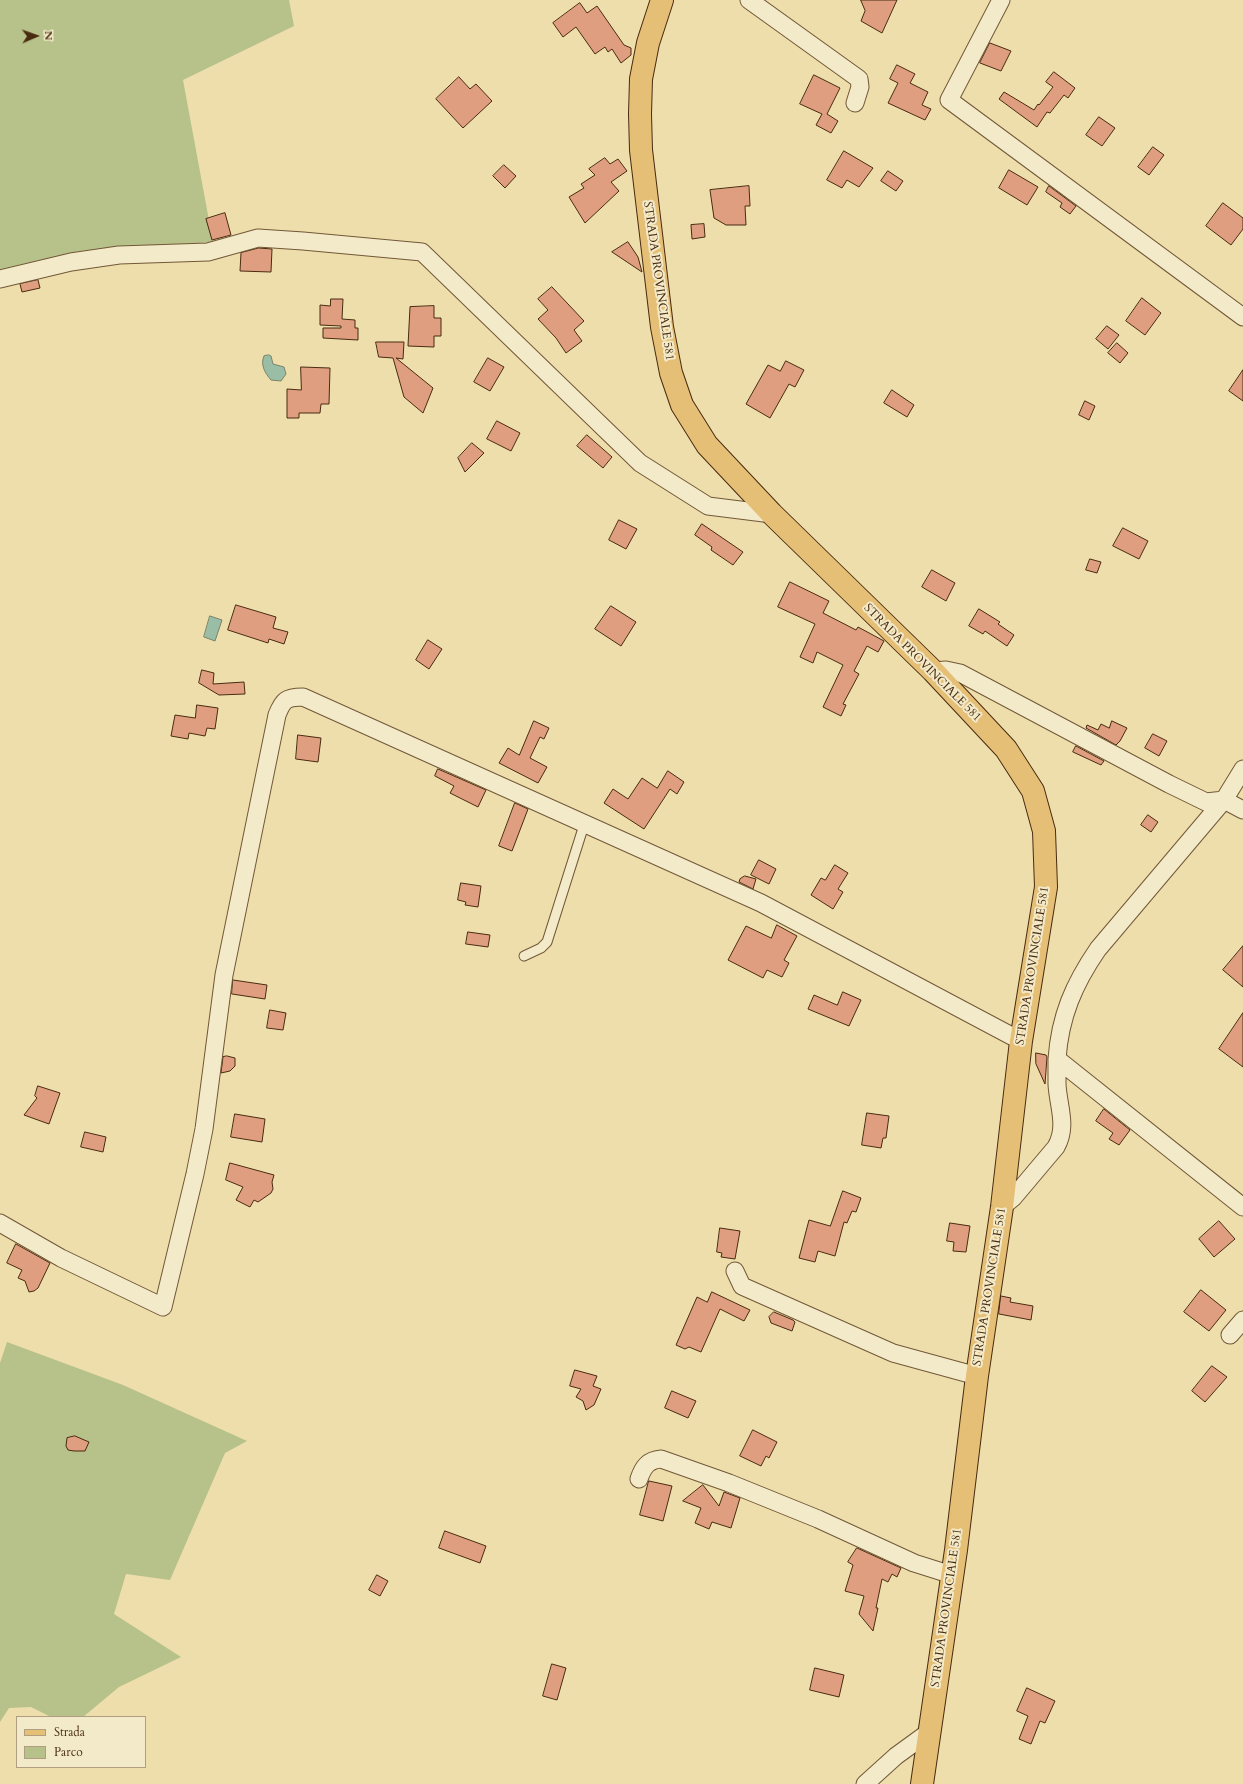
<!DOCTYPE html>
<style>
body{margin:0}
#map{position:relative;width:1243px;height:1784px;overflow:hidden;background:#eddeac;font-family:Cardo,serif}
canvas{display:block}
.legend{position:absolute;left:16px;top:1716px;width:130px;height:52px;box-sizing:border-box;background:#f3eac9;border:1px solid #af9e7f;margin:0;padding:5px 7px;list-style:none;font-size:12px;color:#492b10}
.legend li{display:flex;align-items:center;gap:8px;height:20px}
.legend b{width:20px;border:1px solid #af9e7f}
.north{position:absolute;left:16px;top:16px;width:40px;height:40px;-webkit-text-stroke:3px #f3eac9;paint-order:stroke;rotate:88deg;font-size:11px;font-weight:700;line-height:16px;text-align:center;color:#492b10}
.north::after{content:'';display:block;margin:auto;width:14px;height:18px;background:#492b10;clip-path:polygon(50% 0,100% 100%,50% 72%,0 100%)}
</style>
<div id="map">
<canvas width="1243" height="1784"></canvas>
<ul class="legend">
<li><b style="height:5px;background:#e6bf76"></b>Strada</li>
<li><b style="height:11px;background:#b7c18a"></b>Parco</li>
</ul>
<div class="north">N</div>
</div>
<script>
const c = document.querySelector('canvas').getContext('2d');
c.lineJoin = 'round';
function fill(path, color) { c.fillStyle = color; c.fill(path, 'evenodd'); }
function stroke(path, color, width, dash) { c.strokeStyle = color; c.lineWidth = width; c.lineCap = dash ? 'butt' : 'round'; c.setLineDash(dash || []); c.stroke(path); }
function label(font, color, halo, rows, align = 'center') {
  c.font = font + ' Cardo,serif'; c.lineWidth = 4; c.setLineDash([]); c.textBaseline = 'middle'; c.strokeStyle = halo; c.fillStyle = color; for (const [text, x, y, turn = 0] of rows) {
    c.save(); c.translate(x, y); c.rotate((+turn || 0) * Math.PI / 180); c.textAlign = isNaN(turn) ? turn : align; if (halo) c.strokeText(text, 0, 0); c.fillText(text, 0, 0); c.restore();
  }
}
fill(new Path2D(`
 M 0,0 L 289,0 L 294,26 L 183,80 L 213,242 L 80,251 L 0,271 Z
 M 7,1342 L 123,1385 L 247,1441 L 225,1453 L 170,1580 L 126,1574 L 114,1614 L 181,1657 L 119,1687 L 83,1717 L 51,1717 L 31,1707 L 9,1708 L 0,1722 L 0,1363 Z`), '#b7c18a');
const water = new Path2D(`
 M 269,355 L 271,356 L 273,364 L 284,367 L 286,374 L 281,381 L 271,380 C 265,373 260,365 264,356 Z
 M 210,616 L 222,620 L 215,641 L 204,637 Z`);
fill(water, '#9abda5');
stroke(water, '#7a8369', 1);
const building = new Path2D(`
 M 861,0 L 897,0 L 882,33 L 861,21 L 865,11 Z
 M 580,3 L 587,13 L 597,6 L 624,45 L 631,48 L 631,55 L 621,63 L 612,49 L 608,52 L 605,47 L 595,54 L 576,27 L 563,37 L 553,23 Z
 M 990,43 L 1011,51 L 1001,71 L 980,63 Z
 M 897,65 L 915,74 L 910,83 L 928,92 L 922,105 L 931,109 L 925,120 L 888,103 L 898,83 L 890,79 Z
 M 1054,72 L 1075,88 L 1068,98 L 1064,95 L 1050,113 L 1047,112 L 1037,127 L 999,99 L 1004,92 L 1034,110 L 1038,104 L 1039,105 L 1053,87 L 1046,82 Z
 M 814,75 L 840,88 L 827,114 L 838,121 L 831,133 L 816,125 L 822,114 L 800,104 Z
 M 459,77 L 470,89 L 476,84 L 492,101 L 463,128 L 436,99 Z
 M 1099,117 L 1115,128 L 1102,146 L 1086,135 Z
 M 1153,147 L 1164,155 L 1149,175 L 1138,167 Z
 M 844,151 L 873,168 L 859,187 L 847,180 L 842,188 L 827,180 Z
 M 605,158 L 610,164 L 618,159 L 627,171 L 611,182 L 619,191 L 585,223 L 569,197 L 584,188 L 581,184 L 595,175 L 589,169 Z
 M 504,165 L 516,176 L 505,188 L 493,176 Z
 M 1009,170 L 1038,187 L 1027,205 L 999,188 Z
 M 888,171 L 903,181 L 896,191 L 881,181 Z
 M 749,186 L 750,206 L 745,206 L 746,225 L 726,225 L 714,218 L 710,190 Z
 M 1049,186 L 1076,206 L 1070,214 L 1060,207 L 1062,203 L 1046,192 Z
 M 1223,203 L 1243,218 L 1243,229 L 1231,245 L 1206,226 Z
 M 225,213 L 231,235 L 212,240 L 206,219 Z
 M 704,224 L 705,237 L 692,239 L 691,225 Z
 M 628,242 L 638,257 L 642,272 L 612,252 Z
 M 259,248 L 272,249 L 271,272 L 240,271 L 241,253 Z
 M 38,280 L 40,288 L 22,292 L 20,284 Z
 M 552,287 L 584,321 L 574,330 L 582,341 L 566,353 L 556,338 L 538,319 L 548,310 L 538,299 Z
 M 1142,298 L 1161,313 L 1145,335 L 1126,321 Z
 M 331,299 L 343,299 L 342,319 L 355,320 L 355,328 L 358,328 L 358,340 L 323,338 L 323,328 L 341,328 L 341,326 L 320,325 L 320,305 L 330,306 Z
 M 434,306 L 434,318 L 441,318 L 441,336 L 434,336 L 434,347 L 408,346 L 410,307 Z
 M 1107,326 L 1119,335 L 1108,349 L 1096,339 Z
 M 376,342 L 404,342 L 403,359 L 396,358 L 433,388 L 423,413 L 404,397 L 393,358 L 379,357 Z
 M 1117,343 L 1128,353 L 1120,363 L 1108,353 Z
 M 488,358 L 504,367 L 490,391 L 474,382 Z
 M 786,361 L 804,370 L 795,387 L 789,384 L 770,418 L 746,404 L 768,365 L 780,371 Z
 M 301,367 L 330,368 L 329,404 L 321,404 L 320,413 L 299,413 L 299,418 L 287,418 L 287,389 L 301,390 Z
 M 1243,370 L 1243,401 L 1229,391 Z
 M 892,390 L 914,405 L 907,417 L 884,403 Z
 M 1085,401 L 1095,406 L 1089,420 L 1079,415 Z
 M 497,421 L 520,433 L 511,451 L 487,439 Z
 M 587,435 L 612,457 L 603,468 L 577,446 Z
 M 472,443 L 484,453 L 465,472 L 458,458 Z
 M 619,520 L 637,529 L 626,549 L 609,540 Z
 M 702,524 L 743,552 L 733,565 L 711,550 L 712,547 L 695,535 Z
 M 1123,528 L 1148,541 L 1139,559 L 1113,546 Z
 M 1090,559 L 1101,562 L 1097,573 L 1086,570 Z
 M 932,570 L 955,583 L 946,601 L 922,587 Z
 M 790,582 L 829,601 L 823,613 L 856,630 L 858,627 L 884,641 L 878,652 L 867,646 L 854,671 L 859,674 L 843,704 L 846,705 L 841,716 L 823,707 L 843,665 L 817,652 L 813,663 L 800,657 L 815,624 L 778,607 Z
 M 236,605 L 276,617 L 273,628 L 288,632 L 284,644 L 269,639 L 268,643 L 228,630 Z
 M 611,606 L 636,622 L 621,646 L 595,629 Z
 M 979,609 L 1000,622 L 998,624 L 1014,635 L 1007,646 L 985,631 L 983,634 L 969,626 Z
 M 428,640 L 442,649 L 429,669 L 416,660 Z
 M 202,670 L 214,673 L 213,684 L 244,682 L 245,694 L 219,695 L 199,683 Z
 M 197,705 L 218,708 L 215,729 L 207,728 L 205,736 L 189,733 L 188,739 L 171,736 L 175,715 L 195,718 Z
 M 534,721 L 549,728 L 544,739 L 540,737 L 530,758 L 547,767 L 538,783 L 499,763 L 508,748 L 519,755 Z
 M 1112,721 L 1127,728 L 1120,741 L 1116,745 L 1086,728 L 1087,725 L 1098,730 L 1101,724 L 1109,728 Z
 M 1153,734 L 1167,741 L 1159,756 L 1145,748 Z
 M 298,735 L 321,738 L 318,762 L 296,759 Z
 M 1076,746 L 1104,761 L 1101,765 L 1073,752 Z
 M 438,769 L 486,790 L 478,807 L 450,793 L 454,786 L 435,776 Z
 M 668,771 L 684,782 L 677,794 L 670,789 L 644,829 L 604,803 L 613,789 L 628,799 L 642,778 L 657,788 Z
 M 515,803 L 528,809 L 512,851 L 499,846 Z
 M 1148,815 L 1158,822 L 1151,832 L 1141,825 Z
 M 759,860 L 776,869 L 769,884 L 751,875 Z
 M 835,865 L 848,873 L 838,889 L 843,892 L 833,909 L 811,895 L 821,878 L 825,880 Z
 M 745,876 L 756,879 L 753,889 L 739,882 L 740,879 Z
 M 461,883 L 481,886 L 478,907 L 465,905 L 466,902 L 458,900 Z
 M 777,925 L 797,936 L 784,960 L 789,963 L 782,977 L 767,970 L 763,978 L 728,960 L 746,926 L 771,938 Z
 M 468,932 L 490,935 L 488,947 L 466,944 Z
 M 1243,946 L 1243,987 L 1223,970 Z
 M 233,980 L 267,985 L 265,999 L 232,994 Z
 M 843,992 L 861,1000 L 849,1026 L 808,1009 L 814,995 L 837,1005 Z
 M 270,1010 L 286,1013 L 283,1030 L 267,1028 Z
 M 1243,1013 L 1243,1067 L 1219,1049 Z
 M 1036,1053 L 1046,1055 L 1047,1057 L 1045,1084 L 1036,1064 Z
 M 227,1056 L 235,1058 L 235,1066 L 230,1071 L 221,1073 L 223,1057 Z
 M 38,1086 L 60,1093 L 49,1124 L 24,1115 L 37,1098 L 35,1096 Z
 M 1104,1109 L 1130,1130 L 1119,1145 L 1109,1139 L 1113,1133 L 1096,1121 Z
 M 867,1113 L 889,1116 L 886,1138 L 883,1138 L 881,1148 L 862,1145 Z
 M 235,1114 L 265,1119 L 262,1142 L 231,1137 Z
 M 85,1132 L 106,1137 L 103,1152 L 81,1147 Z
 M 230,1163 L 274,1175 L 272,1182 L 273,1189 L 271,1193 L 258,1202 L 254,1200 L 250,1207 L 236,1200 L 243,1187 L 226,1180 Z
 M 843,1191 L 861,1198 L 856,1212 L 852,1211 L 847,1223 L 844,1222 L 835,1256 L 818,1251 L 815,1262 L 799,1258 L 809,1220 L 830,1226 Z
 M 1219,1221 L 1235,1239 L 1214,1257 L 1199,1239 Z
 M 950,1223 L 970,1226 L 966,1252 L 953,1251 L 954,1242 L 947,1241 Z
 M 720,1228 L 740,1231 L 735,1259 L 721,1257 L 722,1253 L 717,1252 Z
 M 16,1244 L 50,1263 L 38,1288 L 34,1291 L 29,1292 L 25,1281 L 18,1278 L 22,1270 L 7,1263 Z
 M 1201,1290 L 1226,1310 L 1209,1331 L 1184,1312 Z
 M 712,1292 L 750,1310 L 744,1321 L 720,1309 L 701,1352 L 689,1347 L 685,1349 L 676,1345 L 697,1297 L 707,1302 Z
 M 1001,1296 L 1011,1298 L 1010,1302 L 1033,1306 L 1031,1320 L 999,1314 Z
 M 774,1312 L 793,1320 L 795,1322 L 792,1331 L 771,1323 L 769,1317 Z
 M 1212,1366 L 1227,1377 L 1205,1402 L 1192,1391 Z
 M 575,1370 L 597,1376 L 593,1386 L 601,1389 L 594,1405 L 586,1410 L 583,1401 L 576,1397 L 581,1389 L 570,1386 Z
 M 672,1391 L 696,1401 L 688,1418 L 665,1408 Z
 M 753,1430 L 777,1442 L 769,1458 L 766,1456 L 761,1466 L 740,1456 Z
 M 75,1436 L 89,1442 L 85,1451 L 74,1451 L 68,1450 L 66,1446 L 67,1438 Z
 M 649,1481 L 672,1486 L 663,1521 L 640,1515 Z
 M 703,1485 L 719,1506 L 724,1492 L 740,1498 L 731,1528 L 712,1522 L 709,1529 L 695,1523 L 701,1508 L 683,1501 Z
 M 445,1531 L 486,1546 L 480,1563 L 439,1548 Z
 M 857,1548 L 901,1568 L 897,1577 L 892,1574 L 888,1582 L 882,1579 L 876,1608 L 878,1608 L 873,1631 L 859,1614 L 864,1596 L 845,1591 L 853,1565 L 848,1562 Z
 M 377,1575 L 388,1581 L 380,1596 L 369,1590 Z
 M 552,1664 L 566,1668 L 557,1700 L 543,1696 Z
 M 815,1668 L 844,1675 L 839,1697 L 810,1690 Z
 M 1027,1688 L 1055,1701 L 1045,1723 L 1040,1721 L 1031,1744 L 1019,1739 L 1028,1716 L 1017,1711 Z`);
fill(building, '#e09e80');
stroke(building, '#492b10', 1);
const lane = new Path2D(`
 M 524,956 L 541,948 L 547,942 L 584,825`);
const street = new Path2D(`
 M 749,0 L 859,79 L 860,87 L 855,103
 M 1001,0 L 949,100 L 1243,317
 M 0,279 L 71,262 L 119,255 L 208,252 L 258,238 L 303,241 L 422,252 L 640,463 L 708,506 L 772,514
 M 933,671 L 946,670 L 960,673 L 1169,784 L 1206,802 L 1224,800 L 1243,810
 M 1057,1059 L 1243,1207
 M 1002,1207 L 1013,1198 L 1056,1147 C 1068,1126 1058,1106 1057,1084 C 1057,1076 1057,1067 1057,1059 C 1060,1016 1074,984 1098,949 L 1224,800 L 1243,769
 M 0,1223 L 61,1258 L 163,1307 L 195,1174 L 204,1129 L 224,975 L 277,715 C 283,700 286,697 303,697 L 761,903 L 1021,1041
 M 735,1271 L 742,1286 L 893,1353 L 977,1376
 M 1230,1335 L 1243,1320
 M 639,1479 C 643,1467 648,1460 661,1459 L 729,1483 L 818,1519 L 914,1563 L 952,1575
 M 865,1784 L 896,1756 L 929,1732`);
const primary = new Path2D(`
 M 662,0 L 648,43 L 641,79 L 640,114 L 641,150 L 662,327 L 671,373 L 682,405 L 707,445 L 772,514 L 933,671 L 1006,749 L 1033,791 L 1044,831 L 1046,887 L 1021,1041 L 1002,1207 L 977,1376 L 956,1550 L 922,1784`);
stroke(lane, '#725837', 11);
stroke(street, '#725837', 19);
stroke(primary, '#492b10', 24);
stroke(lane, '#f3eac9', 9);
stroke(street, '#f3eac9', 17);
stroke(primary, '#e6bf76', 22);
label('12px', '#492b10', '#f3eac9', [
 ["STRADA PROVINCIALE 581",658,281,82],
 ["STRADA PROVINCIALE 581",922,663,45],
 ["STRADA PROVINCIALE 581",1033,966,-81],
 ["STRADA PROVINCIALE 581",990,1287,-81],
 ["STRADA PROVINCIALE 581",947,1608,-82]
]);
</script>
